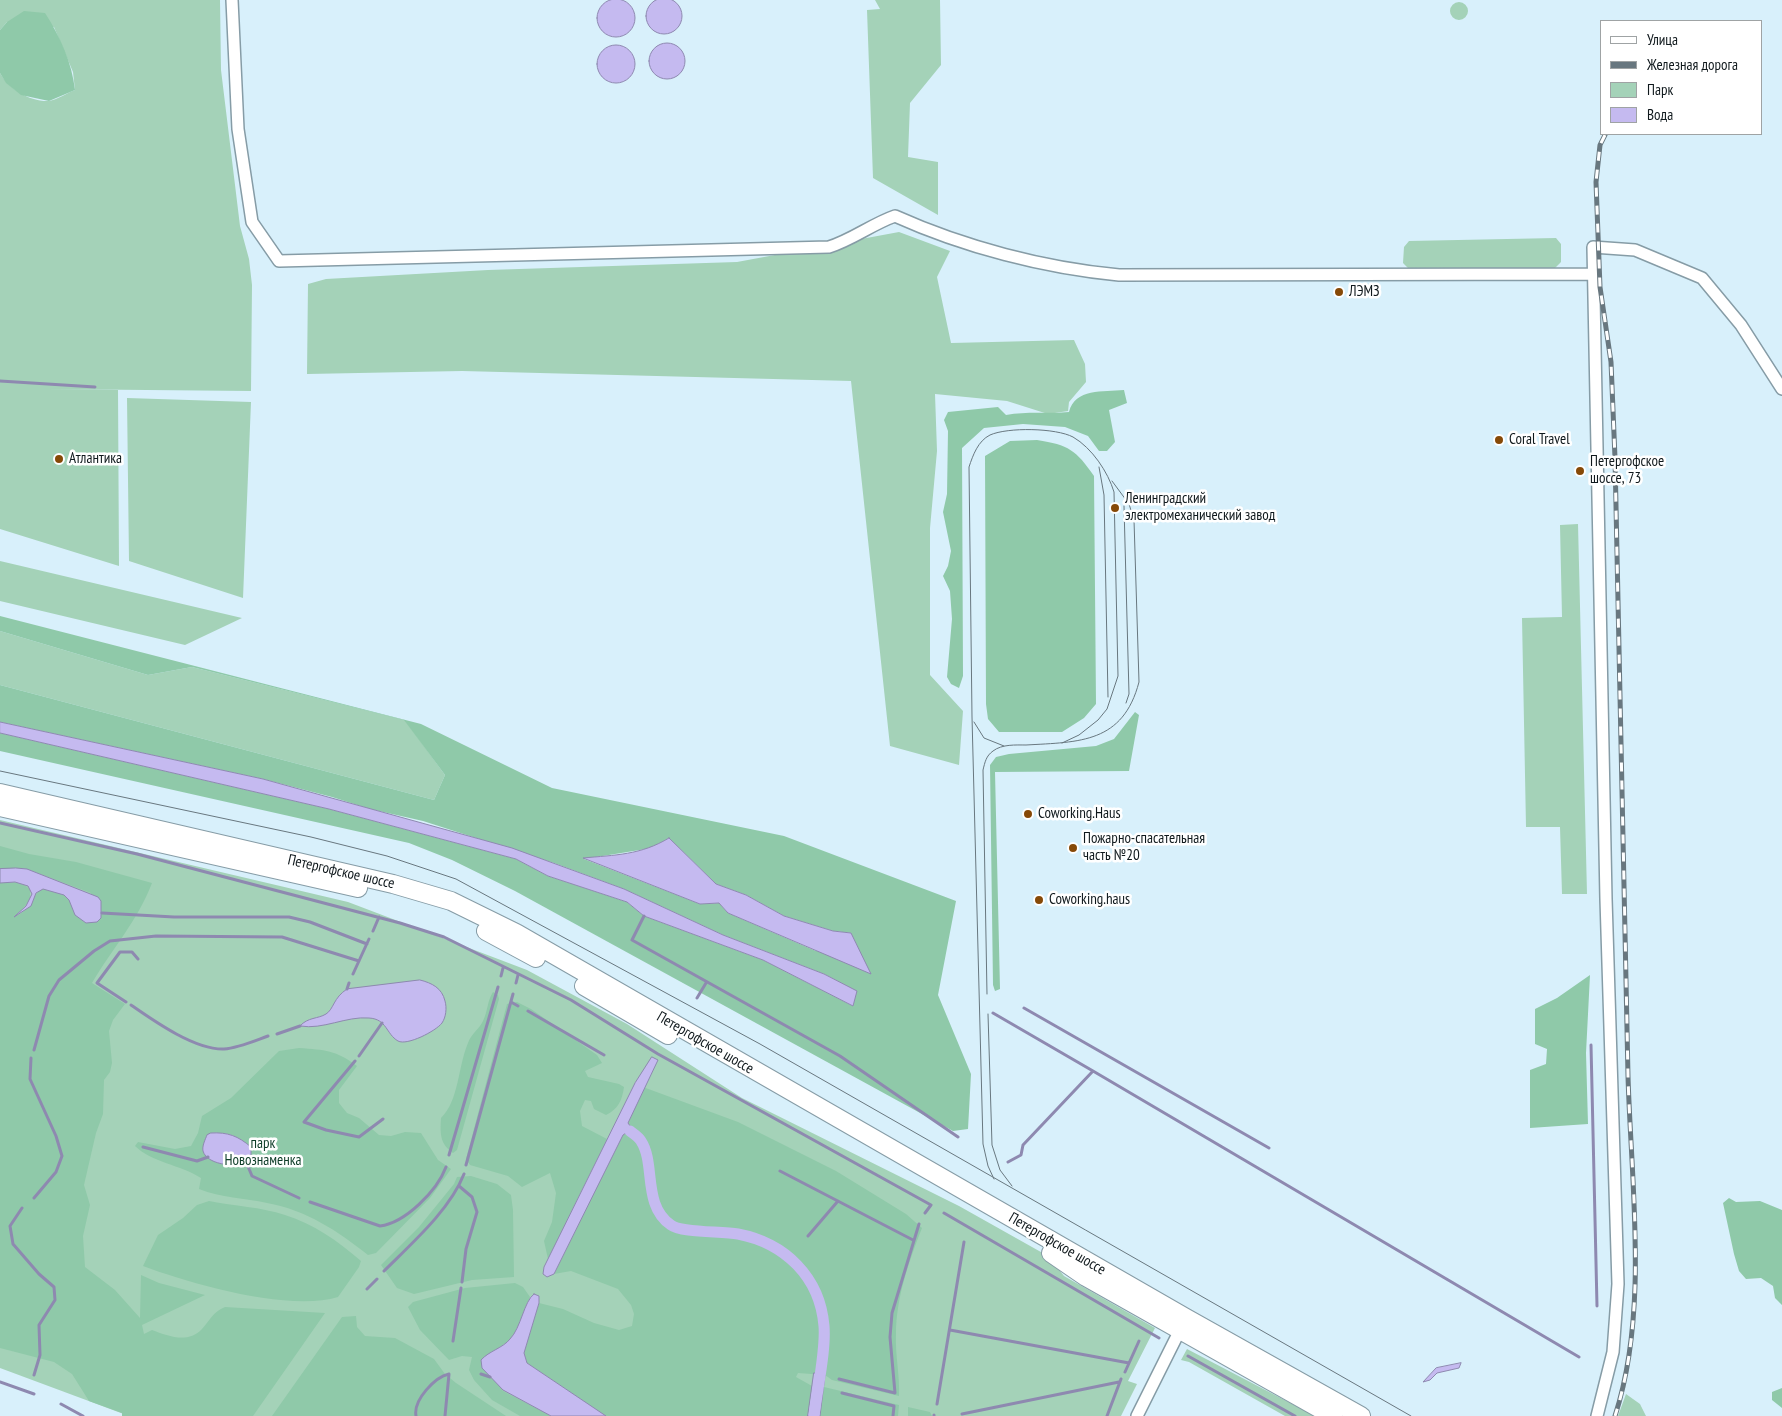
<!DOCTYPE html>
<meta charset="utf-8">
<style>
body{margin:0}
#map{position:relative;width:1782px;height:1416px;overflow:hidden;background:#d8f0fb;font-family:"PT Sans Narrow",sans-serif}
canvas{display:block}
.legend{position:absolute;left:1600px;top:20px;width:162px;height:115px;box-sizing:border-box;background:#fff;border:1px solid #9fa3a4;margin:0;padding:6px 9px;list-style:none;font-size:15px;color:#0f181c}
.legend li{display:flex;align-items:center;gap:10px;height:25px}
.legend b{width:25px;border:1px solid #9fa3a4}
</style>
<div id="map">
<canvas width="1782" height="1416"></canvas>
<ul class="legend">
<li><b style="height:6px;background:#fff"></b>Улица</li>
<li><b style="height:6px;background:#68777f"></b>Железная дорога</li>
<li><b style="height:14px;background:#a4d2b8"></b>Парк</li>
<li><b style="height:14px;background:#c5baf0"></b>Вода</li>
</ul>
</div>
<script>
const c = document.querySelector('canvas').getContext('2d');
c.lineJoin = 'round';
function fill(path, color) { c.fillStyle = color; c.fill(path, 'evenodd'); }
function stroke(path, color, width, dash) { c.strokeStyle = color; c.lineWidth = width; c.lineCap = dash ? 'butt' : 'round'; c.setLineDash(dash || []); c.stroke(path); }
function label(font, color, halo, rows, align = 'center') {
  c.font = font + ' "PT Sans Narrow",sans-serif'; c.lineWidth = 5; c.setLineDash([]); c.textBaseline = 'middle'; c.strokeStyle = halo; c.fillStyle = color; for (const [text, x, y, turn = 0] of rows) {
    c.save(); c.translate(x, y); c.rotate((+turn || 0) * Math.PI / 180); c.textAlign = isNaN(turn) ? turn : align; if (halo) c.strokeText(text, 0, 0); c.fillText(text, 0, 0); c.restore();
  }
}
fill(new Path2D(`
 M 0,0 L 220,0 L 221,70 L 240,226 L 249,259 L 252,285 L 251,391 L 43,389 L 118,390 L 119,566 L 0,529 L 0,73 C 9,89 30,102 49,101 C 57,100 67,93 75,90 L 73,72 L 54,27 L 7,22 L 0,30 Z
 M 875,0 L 940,0 L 941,65 L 910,103 L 908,157 L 938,162 L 938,215 L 873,178 L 867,10 L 880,9 Z
 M1450 11a9 9 0 1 1 18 0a9 9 0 1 1-18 0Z
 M 899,232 L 950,251 L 937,277 L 951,343 L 1074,340 L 1085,364 L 1086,382 L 1069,402 L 1068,411 L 1048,414 L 1007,401 L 935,394 L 937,451 L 930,528 L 930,675 L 963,711 L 959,765 L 890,746 L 851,381 L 462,371 L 307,374 L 308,284 L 326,279 L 488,270 L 737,262 Z
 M 1556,238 L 1561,244 L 1561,262 L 1555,268 L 1409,269 L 1403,263 L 1404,247 L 1409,241 Z
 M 127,398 L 251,402 L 243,598 L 129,561 Z
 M 1578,524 L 1587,894 L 1562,894 L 1560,827 L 1526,827 L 1522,618 L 1562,617 L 1560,525 Z
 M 0,561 L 242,618 L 185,645 L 0,601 Z
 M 0,631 L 148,675 L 192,667 L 405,720 L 445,775 L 434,800 L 0,685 Z
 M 0,820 L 348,902 L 527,970 L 627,1024 L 742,1098 L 959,1206 L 1048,1256 L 1064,1276 L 1155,1328 L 1128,1381 L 1137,1384 L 1121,1416 L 129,1416 L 0,1368 Z
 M 1187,1349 L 1315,1416 L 1285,1416 L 1189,1362 L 1181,1360 Z
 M 1626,1394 L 1640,1404 L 1646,1416 L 1618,1416 Z`), '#a4d2b8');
fill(new Path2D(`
 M 24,11 L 45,13 C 60,36 72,63 75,90 L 49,101 L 21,95 L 6,83 L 0,73 L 0,30 L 7,22 Z
 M 1124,390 L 1127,403 L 1109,410 L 1115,442 L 1107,451 L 1099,451 L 1088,436 L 1065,427 L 1023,424 L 984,428 L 962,448 L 963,676 L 959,688 L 951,684 L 947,677 L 952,619 L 950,591 L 943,576 L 948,566 L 951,551 L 943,512 L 947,494 L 948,431 L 944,420 L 948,412 L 998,407 L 1006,415 C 1027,411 1048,414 1069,412 C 1075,388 1103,392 1124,390 Z
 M 1037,440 C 1069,445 1076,450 1094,476 L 1096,704 L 1084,718 L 1062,732 L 999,732 L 988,719 L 986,704 L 985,456 L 1010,441 Z
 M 0,616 L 421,724 L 552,788 L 784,836 L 956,901 L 938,995 L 971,1074 L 968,1129 L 953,1131 L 515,891 L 452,860 L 409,843 L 0,751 L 0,733 L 329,809 L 516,859 L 548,876 L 627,902 L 644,916 L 763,960 L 853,1006 L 856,991 L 824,974 L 723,935 L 624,889 L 554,863 L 423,821 L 370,809 L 332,797 L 263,779 L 0,722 L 0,685 L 434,800 L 445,775 L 404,720 L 192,667 L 148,675 L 0,631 ZM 669,838 L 716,884 L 746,895 L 784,916 L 833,931 L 851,933 L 816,951 L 728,913 L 719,903 L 700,904 L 584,859 L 652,848 Z
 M 1135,712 L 1139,715 L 1129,771 L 995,772 L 1000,989 L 995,991 L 993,985 L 990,765 L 996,757 L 1009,754 L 1096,746 L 1114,739 Z
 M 0,846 L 29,854 L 76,862 L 152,883 C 138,920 112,949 92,983 L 125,1004 L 113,1020 L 109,1031 L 112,1063 L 110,1072 L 104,1080 L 103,1114 L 96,1133 L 84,1185 L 90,1205 L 83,1236 L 85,1267 L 115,1290 L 140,1318 L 141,1275 L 159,1283 L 205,1295 L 142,1325 L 144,1334 L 152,1330 C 168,1336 188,1344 202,1329 C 210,1320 213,1312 225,1307 L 325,1313 L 253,1416 L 122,1416 L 122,1413 L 89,1401 L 72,1374 L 54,1362 L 0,1348 L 0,883 C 10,882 23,881 30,890 L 30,900 L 16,916 C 32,910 32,893 43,889 C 51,892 64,892 69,900 C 78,912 72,913 86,923 L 91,893 L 27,869 L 0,869 Z
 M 1590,975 L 1586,1053 L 1588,1124 L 1530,1128 L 1530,1070 L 1546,1064 L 1547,1049 L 1535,1044 L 1535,1009 L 1557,998 Z
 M 493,992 L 498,995 L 499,999 L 457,1150 L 453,1153 C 440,1144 440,1134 441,1118 C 459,1101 458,1066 468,1043 C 471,1034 480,1028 483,1021 C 488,1011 487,1001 493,992 Z
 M 517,1002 L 531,1009 L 597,1055 L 602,1063 L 585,1071 L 588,1077 L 619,1084 L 624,1087 C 622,1101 618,1109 606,1115 L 594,1109 L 591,1101 L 585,1100 L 580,1111 L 582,1126 L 607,1139 L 548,1259 L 544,1241 L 552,1222 L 556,1193 L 550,1173 L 522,1187 L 508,1176 L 470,1165 L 466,1159 L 507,1004 Z
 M 299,1048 C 325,1050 336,1050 357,1066 L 339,1090 L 339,1103 L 347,1113 L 359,1118 L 379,1135 L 391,1136 L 405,1132 L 421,1133 L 438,1160 L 451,1169 L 430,1198 L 376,1253 L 368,1255 C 338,1231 306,1210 267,1203 C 245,1198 221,1198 199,1189 L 201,1178 C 181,1165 151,1162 135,1146 L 138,1142 L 175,1149 L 191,1146 L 198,1133 L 202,1116 L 231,1098 L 279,1051 Z
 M 643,1087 L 738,1122 L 836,1171 L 906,1214 L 922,1228 C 909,1261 896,1298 896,1334 C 895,1355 900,1375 899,1396 L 832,1380 L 825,1375 L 798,1373 L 796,1377 L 812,1386 L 808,1416 L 606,1416 L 527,1363 L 524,1353 L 539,1303 L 563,1309 L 594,1323 L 619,1330 L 632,1326 L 634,1314 L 631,1305 L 618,1289 L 571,1271 L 554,1274 L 623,1135 L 635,1131 L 628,1123 Z
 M 471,1176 L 497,1184 L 511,1195 L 513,1210 L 514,1277 L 472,1280 L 414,1294 L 397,1288 L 381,1265 L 419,1227 L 454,1184 L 457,1177 Z
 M 1729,1198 L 1736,1202 L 1760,1201 L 1782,1210 L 1782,1305 L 1775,1298 L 1773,1286 L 1761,1278 L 1746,1279 L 1739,1271 L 1734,1254 L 1723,1203 Z
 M 209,1201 C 234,1206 261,1207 285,1215 C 314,1224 338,1241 361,1261 L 359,1267 L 338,1297 C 289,1312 191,1284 143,1266 L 158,1235 L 183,1218 L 197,1205 Z
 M 515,1283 L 523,1287 L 530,1297 L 520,1325 L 510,1340 L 481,1360 L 503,1391 L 551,1416 L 520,1416 L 492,1400 L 474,1380 L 469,1370 L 472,1357 L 462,1356 L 449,1360 L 420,1330 L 408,1307 L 413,1302 L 465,1288 Z
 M 356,1316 L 357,1327 L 365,1336 L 395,1338 L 434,1359 L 445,1374 L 456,1383 L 506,1416 L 272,1416 L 342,1317 Z
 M 824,1387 L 899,1405 L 898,1416 L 820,1416 Z
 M 1782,1388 L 1782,1408 L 1772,1400 L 1772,1392 Z
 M 908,1407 L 930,1412 L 932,1416 L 908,1416 Z`), '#8fc9a9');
const water = new Path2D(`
 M646 16a18 18 0 1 1 36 0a18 18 0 1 1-36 0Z
 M597 18a19 19 0 1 1 38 0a19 19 0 1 1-38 0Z
 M649 61a18 18 0 1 1 36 0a18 18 0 1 1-36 0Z
 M597 64a19 19 0 1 1 38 0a19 19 0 1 1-38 0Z
 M 0,722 L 263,779 L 512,848 L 624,889 L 723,935 L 824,974 L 857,991 L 853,1006 L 763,960 L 644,916 L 627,902 L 548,876 L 516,859 L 329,809 L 0,733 Z
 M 669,838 L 716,884 L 746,895 L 784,916 L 833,931 L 851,933 L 871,974 L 728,913 L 719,903 L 700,904 L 583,858 C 615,855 641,855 669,838 Z
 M 16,868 L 27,869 L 98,897 L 101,901 L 101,918 L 97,922 L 86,923 L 75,915 L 69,900 L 64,895 L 43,889 L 36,893 L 31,906 L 14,917 L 26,906 L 32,894 L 28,886 L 15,882 L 0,883 L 0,869 Z
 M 420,980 C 432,983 442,988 445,1001 C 447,1008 446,1017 442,1023 C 436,1031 407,1046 398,1041 C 386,1034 387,1019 369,1018 C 346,1016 323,1030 300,1026 C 308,1017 318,1019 326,1014 C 334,1009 333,998 347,989 Z
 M 652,1057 L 658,1060 L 628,1123 L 640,1140 L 626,1133 L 623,1135 L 554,1274 L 547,1277 L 543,1274 L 544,1267 L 635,1083 Z
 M 211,1133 C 228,1132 238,1136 251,1147 L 251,1159 C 242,1169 207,1166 203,1151 C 202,1146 205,1140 207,1135 Z
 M 534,1294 L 539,1296 L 539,1303 L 524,1353 L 527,1363 L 606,1416 L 551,1416 L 503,1390 L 482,1368 L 481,1360 C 489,1351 503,1348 510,1339 C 521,1328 524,1301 534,1294 Z
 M 1461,1363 L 1459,1368 L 1437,1373 L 1430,1380 L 1423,1382 L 1436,1368 Z
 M 814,1373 L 825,1375 L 820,1416 L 808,1416 Z`);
fill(water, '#c5baf0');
stroke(water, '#8e89b0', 1);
stroke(new Path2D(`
 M 0,381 L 95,387
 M 0,823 L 137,854 L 400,923 L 444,937 L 571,1000 L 658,1054 L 931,1205 L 925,1213
 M 102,913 L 174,917 L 289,917 L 310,922 L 367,944
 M 644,916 L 632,940 L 840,1056 L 958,1137
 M 373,931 L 379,917
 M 353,974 L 369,939
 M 501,976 L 503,968
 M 516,983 L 518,975
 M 347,989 L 349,983
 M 697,998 L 706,983
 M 126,1002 L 97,983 L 120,952 L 132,952 L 138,959
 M 511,1002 L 518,1006
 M 131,1005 C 154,1021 195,1050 224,1049 C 238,1048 254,1041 268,1036
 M 1024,1008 L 1269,1148
 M 528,1011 L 604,1055
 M 993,1013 L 1093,1071
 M 277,1034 L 300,1026
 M 1591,1045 L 1597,1306
 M 34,1050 L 49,996 L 59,980 L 94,951 L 110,941 L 156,936 L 282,937 L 359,961
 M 359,1056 L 382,1023
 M 31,1058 L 30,1079 L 56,1136 L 62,1156 L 56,1172 L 34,1198
 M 355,1061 L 304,1122 L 326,1130 L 359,1137 L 383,1119
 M 143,1147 L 197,1161 L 208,1157
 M 449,1155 L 498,987
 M 1008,1162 L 1021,1155 L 1023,1145 L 1093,1071 L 1579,1357
 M 247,1164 L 252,1176 L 299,1198
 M 466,1165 L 513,994
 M 780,1171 L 913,1240
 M 459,1186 L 472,1197 L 477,1212 L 466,1249 L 462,1282
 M 310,1202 L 380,1226 C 405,1223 437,1191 446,1167
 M 22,1208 L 10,1226 L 13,1244 L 39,1274 L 54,1287 L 55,1300 L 39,1325 L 40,1355 L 34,1375
 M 944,1213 L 1159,1338
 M 808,1236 L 838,1201
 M 384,1271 C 411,1244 450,1210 464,1174
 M 367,1289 L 377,1279
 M 950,1330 L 1129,1363
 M 453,1341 L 461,1288
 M 1188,1356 L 1295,1416
 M 1125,1372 L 1139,1341
 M 481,1374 L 490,1377
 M 839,1379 L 895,1393 L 890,1337 L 892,1313 L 919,1224
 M 0,1382 L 34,1394
 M 842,1393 L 894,1406 L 893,1416
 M 61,1404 L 83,1416
 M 937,1404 L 964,1242
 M 962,1414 L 1119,1382
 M 416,1416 C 413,1400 435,1377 449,1374 L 445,1416
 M 934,1416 L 934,1415
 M 1107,1416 L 1121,1379`), '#8e89b0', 3);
stroke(new Path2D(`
 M 630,1131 C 634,1134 639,1137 641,1141 C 656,1164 642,1205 671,1225 C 681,1233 721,1231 738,1234 C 785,1243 820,1277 824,1326 C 826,1351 817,1390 814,1416`), '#c5baf0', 11);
const street = new Path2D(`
 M 232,0 L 238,129 L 252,222 L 279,261 L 829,247 C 852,240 872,224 895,216 C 964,247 1044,268 1119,275 L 1593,274
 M 1137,1416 L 1182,1326
 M 1597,1416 L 1613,1352 L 1618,1284 L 1606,899 L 1593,247 L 1635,250 L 1702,278 L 1741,325 L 1782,389`);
const primary = new Path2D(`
 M 0,793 L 393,884 L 451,901 L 516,933 L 1186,1318 L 1361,1416
 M 0,807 L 358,888
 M 486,931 L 536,958
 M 584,986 L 668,1035
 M 1051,1253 L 1086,1277 L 1333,1416`);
stroke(street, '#869ca6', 14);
stroke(primary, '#869ca6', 20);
stroke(street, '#fff', 11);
stroke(primary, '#fff', 18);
stroke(new Path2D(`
 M 1099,467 L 1104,495 L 1108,697
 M 1124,506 L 1129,694 L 1126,703
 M 974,722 L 984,738 L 1004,746
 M 0,771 L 311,837 L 387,856 L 456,879 L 760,1044 L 1411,1416
 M 987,994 L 983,770 C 985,762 986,756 993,751 C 1002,744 1016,745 1026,745 C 1080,742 1123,743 1139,682 L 1134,520 L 1129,504 L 1112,481
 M 988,1014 L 992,1145 L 1000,1170 L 1012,1186
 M 994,1179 L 988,1166 L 983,1144 L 972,717 L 969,467 C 973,455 978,441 990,435 C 1008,427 1056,428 1073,437 C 1092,448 1108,472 1114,492 L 1118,676 L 1107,709 L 1098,720 L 1079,735 L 1062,743`), '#68777f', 1);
const rail = new Path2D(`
 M 1605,135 L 1600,145 L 1596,182 L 1600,287 L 1611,362 L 1615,458 C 1619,664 1624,870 1628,1076 C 1631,1184 1649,1311 1615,1416`);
stroke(rail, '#68777f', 5);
stroke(rail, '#fff', 3, [9]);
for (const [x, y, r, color] of [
 [1339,292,5,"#864907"],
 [1499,440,5,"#864907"],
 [59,459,5,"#864907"],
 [1580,471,5,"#864907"],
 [1115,508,5,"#864907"],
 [1028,814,5,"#864907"],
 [1073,848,5,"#864907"],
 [1039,900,5,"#864907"]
]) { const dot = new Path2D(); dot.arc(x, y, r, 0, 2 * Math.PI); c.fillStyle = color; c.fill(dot); stroke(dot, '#fff', 2); }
label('15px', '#0f181c', '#fff', [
 ["ЛЭМЗ",1349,292],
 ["Coral Travel",1509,440],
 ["Атлантика",69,459],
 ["Петергофское",1590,462],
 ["шоссе, 73",1590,479],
 ["Ленинградский",1125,499],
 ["электромеханический завод",1125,516],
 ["Coworking.Haus",1038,814],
 ["Пожарно-спасательная",1083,839],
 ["часть №20",1083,856],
 ["Coworking.haus",1049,900]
], 'left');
label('15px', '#0f181c', '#fff', [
 ["Петергофское шоссе",341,872,13],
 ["Петергофское шоссе",705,1043,30],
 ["Петергофское шоссе",1057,1244,30]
]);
label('15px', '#0e3d28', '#fff', [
 ["парк",263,1144],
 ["Новознаменка",263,1161]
]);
</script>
